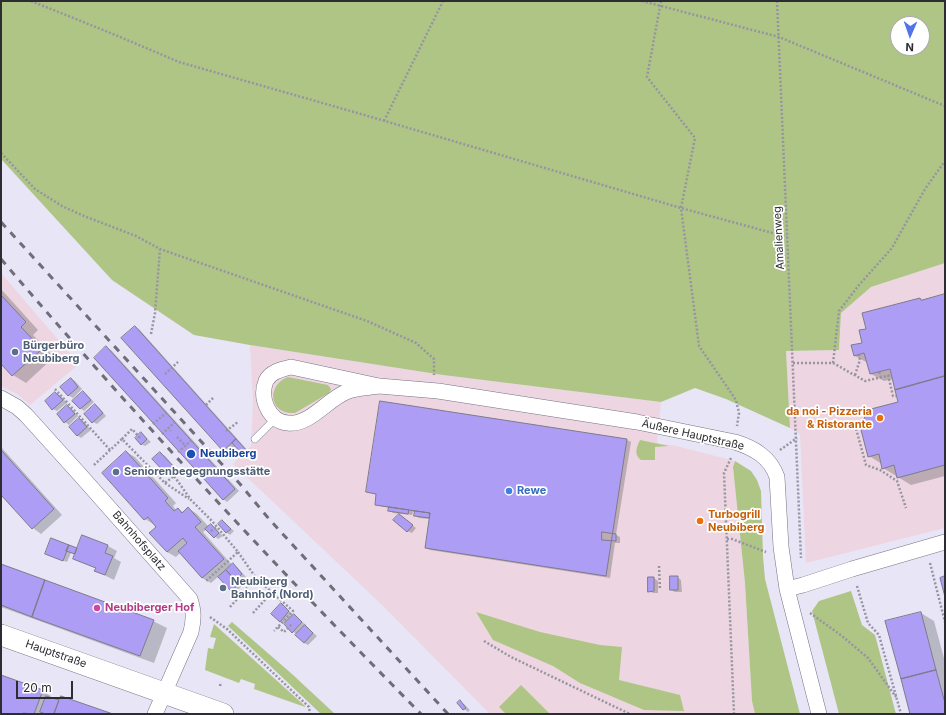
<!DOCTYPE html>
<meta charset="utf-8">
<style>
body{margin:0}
#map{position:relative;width:946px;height:715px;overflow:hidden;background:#e7e5f6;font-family:Inter,sans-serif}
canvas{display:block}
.frame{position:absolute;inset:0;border:2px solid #2d2c33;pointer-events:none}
.north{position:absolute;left:890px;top:16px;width:40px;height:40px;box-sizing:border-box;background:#fff;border:1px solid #ababad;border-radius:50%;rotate:182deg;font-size:11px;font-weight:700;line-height:16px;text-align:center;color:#2d2c33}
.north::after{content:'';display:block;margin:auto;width:14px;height:18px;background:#5175e9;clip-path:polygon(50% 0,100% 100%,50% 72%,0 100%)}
.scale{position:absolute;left:16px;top:681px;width:57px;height:18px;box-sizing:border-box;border:2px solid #2d2c33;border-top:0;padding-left:5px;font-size:12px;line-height:14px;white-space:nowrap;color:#2d2c33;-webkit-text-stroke:3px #fff;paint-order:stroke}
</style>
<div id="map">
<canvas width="946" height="715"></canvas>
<div class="frame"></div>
<div class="north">N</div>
<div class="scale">20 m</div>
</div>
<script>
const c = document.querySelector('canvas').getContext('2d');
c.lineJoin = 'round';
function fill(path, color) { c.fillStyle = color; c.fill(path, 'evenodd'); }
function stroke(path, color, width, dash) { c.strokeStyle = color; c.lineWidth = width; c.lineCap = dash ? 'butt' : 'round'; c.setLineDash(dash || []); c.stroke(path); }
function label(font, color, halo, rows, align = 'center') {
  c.font = font + ' Inter,sans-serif'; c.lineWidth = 3.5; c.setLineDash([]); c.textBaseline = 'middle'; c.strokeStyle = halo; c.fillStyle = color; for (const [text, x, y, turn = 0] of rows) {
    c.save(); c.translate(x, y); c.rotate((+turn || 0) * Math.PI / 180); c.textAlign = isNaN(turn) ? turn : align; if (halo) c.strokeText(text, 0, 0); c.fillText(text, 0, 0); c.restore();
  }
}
fill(new Path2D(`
 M 945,263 L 945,528 L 806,563 L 800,434 L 790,428 L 786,351 L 839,350 L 841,313 L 871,287 Z
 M 1,273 L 79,364 L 30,405 L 17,394 L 1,386 Z
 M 250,345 L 443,375 L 661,402 L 657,443 L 676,446 L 735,461 L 733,467 L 745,583 L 752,701 L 755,714 L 490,714 L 380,603 L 233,464 L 251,446 L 253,400 Z`), '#edd6e1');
fill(new Path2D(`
 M 1,1 L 945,1 L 945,263 L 871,287 L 841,313 L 839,350 L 786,351 L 790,428 L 726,399 L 695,388 L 661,402 L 443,375 L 250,345 L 194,335 L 112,280 L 1,159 ZM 898,24 L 922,24 L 922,48 L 898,48 Z
 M 288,377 L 328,385 L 331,389 L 329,393 L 295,413 C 270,415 265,386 288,377 Z
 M 640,440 L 669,446 L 655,447 L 655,460 L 641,460 C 634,455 636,448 640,440 Z
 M 735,461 L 751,471 L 757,480 L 761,491 L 763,557 L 765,579 L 800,714 L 755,714 L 752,701 L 745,583 L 733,467 Z
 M 851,591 L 862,625 L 875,635 L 896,714 L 839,714 L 812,611 L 819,601 Z
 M 476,612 L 540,632 L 600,645 L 622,647 L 619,680 L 680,695 L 684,711 L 644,710 L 580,683 L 553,666 L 493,640 Z
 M 232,622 L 292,674 L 335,714 L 321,714 L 228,626 Z
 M 214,624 L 305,706 L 305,707 L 254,689 L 255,684 L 241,679 L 239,683 L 205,670 L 208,648 L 213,649 L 216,638 L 210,637 Z
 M 521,685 L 550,714 L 506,714 L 499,707 Z`), '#afc586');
fill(new Path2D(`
 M 1,289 L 38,330 L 33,335 L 54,357 L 26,383 L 13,375 L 1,362 Z
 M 945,295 L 945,476 L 911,485 L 883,468 L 882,464 L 869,456 L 899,402 L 893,379 L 884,381 L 871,374 L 868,363 L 855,356 L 863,343 L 867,329 L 920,299 L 923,301 Z
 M 135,327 L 139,329 L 250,453 L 246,455 L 242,453 L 236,446 L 227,453 L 223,451 Z
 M 106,347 L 111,350 L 239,491 L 227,502 L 223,499 Z
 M 71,379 L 75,381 L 82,389 L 73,398 L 68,395 Z
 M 83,392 L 87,395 L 94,402 L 84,411 L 80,408 Z
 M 56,393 L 60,395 L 67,403 L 57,411 L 53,409 L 46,401 Z
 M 68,406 L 72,409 L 78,416 L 69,425 L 65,422 L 58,414 Z
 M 95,406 L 99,408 L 106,416 L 97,424 L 93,422 Z
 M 80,419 L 84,422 L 91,430 L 81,438 L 77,435 Z
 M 141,433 L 151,442 L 145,446 L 141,444 Z
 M 627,440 L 631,442 L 616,535 L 620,537 L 620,543 L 615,543 L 610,578 L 430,550 L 426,548 L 430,519 L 419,518 L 415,515 L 415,512 L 413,512 L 412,515 L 393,513 L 389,510 L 390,508 L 380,506 L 376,504 L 377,495 L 367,491 Z
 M 1,447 L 62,515 L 41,534 L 33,528 L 1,494 Z
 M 126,452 L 135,457 L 176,503 L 173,506 L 176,510 L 178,509 L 184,513 L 188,508 L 197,514 L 209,527 L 211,525 L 215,528 L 223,536 L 218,539 L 207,529 L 203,532 L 232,565 L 237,567 L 246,577 L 239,583 L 242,586 L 235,592 L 231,590 L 219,576 L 211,583 L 202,578 L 180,553 L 176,557 L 167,552 L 158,527 L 145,519 Z
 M 160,453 L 165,456 L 179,472 L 173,478 L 169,476 L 154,459 Z
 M 399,515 L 416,528 L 412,533 L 407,531 Z
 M 222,521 L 234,531 L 230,535 L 226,532 Z
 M 82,536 L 108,546 L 117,551 L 114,558 L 121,562 L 114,580 L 96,571 L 97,569 L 74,558 L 76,554 L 71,553 L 67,562 L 51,556 L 52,540 L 77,549 Z
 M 1,565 L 153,621 L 167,628 L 154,663 L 1,607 Z
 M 677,577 L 681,580 L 682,592 L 675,592 L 671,590 Z
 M 654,578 L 658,581 L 658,593 L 653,593 L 649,591 Z
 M 281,605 L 298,618 L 306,625 L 305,626 L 317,636 L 308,645 L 304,643 L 297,634 L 293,632 L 286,624 L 280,621 Z
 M 921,613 L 934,621 L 945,662 L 945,714 L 911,714 Z
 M 1,676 L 42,691 L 51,696 L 50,698 L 60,702 L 110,714 L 1,714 Z
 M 460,702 L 464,704 L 470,710 L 468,712 L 464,709 Z`), '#0003');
const building = new Path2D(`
 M 945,294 L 945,376 L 895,390 L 890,369 L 870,374 L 864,353 L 854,356 L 851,345 L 862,343 L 859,330 L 866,329 L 862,313 L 920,298 L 921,300 Z
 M 1,295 L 26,322 L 21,327 L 42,349 L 12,376 L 1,364 Z
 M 135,326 L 236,439 L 223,451 L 121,338 Z
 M 106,346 L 235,489 L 223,500 L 94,358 Z
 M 945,376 L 945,465 L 897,478 L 894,465 L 882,469 L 879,454 L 868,457 L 860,426 L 863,426 L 862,423 L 867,412 L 872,411 L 871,409 L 898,402 L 895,390 Z
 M 71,378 L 78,387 L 68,396 L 60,387 Z
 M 83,391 L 91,400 L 80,409 L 72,401 Z
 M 55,392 L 63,400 L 52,410 L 45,401 Z
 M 380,401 L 627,439 L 606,576 L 425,548 L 430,513 L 375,505 L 376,494 L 366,492 Z
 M 95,404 L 103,413 L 92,423 L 84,414 Z
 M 67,405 L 75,414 L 64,423 L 57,414 Z
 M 79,418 L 87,427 L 77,436 L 69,427 Z
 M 141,432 L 147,439 L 141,445 L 135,438 Z
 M 236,439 L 246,450 L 242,454 L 232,443 Z
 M 1,450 L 54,509 L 32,529 L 1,495 Z
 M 126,451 L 168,498 L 165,501 L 174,511 L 178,508 L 182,513 L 188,507 L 201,522 L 195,527 L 224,559 L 202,578 L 178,551 L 187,543 L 183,538 L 167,552 L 149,533 L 156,527 L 148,517 L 144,520 L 102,473 Z
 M 160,452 L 176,469 L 168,476 L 152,459 Z
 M 389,507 L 409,510 L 408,514 L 388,511 Z
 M 415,511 L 430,513 L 429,518 L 414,516 Z
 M 399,514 L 413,525 L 407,532 L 393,520 Z
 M 222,520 L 231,529 L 226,533 L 218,524 Z
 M 211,524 L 219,533 L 214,538 L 205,529 Z
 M 602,532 L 616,534 L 616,541 L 602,540 Z
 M 82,535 L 108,545 L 105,553 L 113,556 L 105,575 L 94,571 L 96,568 L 73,559 Z
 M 51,538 L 69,545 L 63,561 L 45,554 Z
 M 69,545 L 77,548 L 75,554 L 66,551 Z
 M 233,563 L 242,574 L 235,580 L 226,570 Z
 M 1,564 L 45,580 L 32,617 L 1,605 Z
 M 226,570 L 239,584 L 231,591 L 218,577 Z
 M 670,576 L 678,576 L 678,590 L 670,590 Z
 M 945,576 L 945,597 L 940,578 Z
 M 648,577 L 654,577 L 654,591 L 648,592 Z
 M 45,580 L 154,620 L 140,656 L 32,617 Z
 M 281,603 L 289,611 L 280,622 L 271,614 Z
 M 921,612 L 936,670 L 901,679 L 885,621 Z
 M 294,614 L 302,622 L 292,633 L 284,624 Z
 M 305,625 L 313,633 L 304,643 L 295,635 Z
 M 936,670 L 945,703 L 945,714 L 910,714 L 901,679 Z
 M 1,675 L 43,690 L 34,714 L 23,713 L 23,714 L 1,714 Z
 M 46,696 L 59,700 L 54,714 L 46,714 L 40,712 Z
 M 61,696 L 113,714 L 54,714 Z
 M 460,700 L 466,708 L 463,710 L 457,703 Z`);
fill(building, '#ae9df4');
stroke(building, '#7e7b8b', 1);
const lane = new Path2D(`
 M 255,439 L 275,419`);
const street = new Path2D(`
 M 379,386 C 369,388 356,388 346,392 C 328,399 309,426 288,423 C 269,422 259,398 266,381 C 270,372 282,369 291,367 L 379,386 L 438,391 L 637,422 L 735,442 C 754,448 770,457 777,477 L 781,547 L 787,589 L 819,714
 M 1,398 L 17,407 L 26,415 L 82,477 L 190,599 C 194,611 194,619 191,632 L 155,714
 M 787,589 L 803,585 L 852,569 L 945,542`);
const secondary = new Path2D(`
 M 1,635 L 223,714`);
stroke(lane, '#757383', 8);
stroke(street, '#757383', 16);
stroke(secondary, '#757383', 22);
stroke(new Path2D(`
 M 31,1 L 113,34 L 179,62 L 361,114 L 681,208 L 787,237
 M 642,1 L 779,37 L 945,106
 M 661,1 L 647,77 L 695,138 L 681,208 L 699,346 L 736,400 L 739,413 L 737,426
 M 777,1 L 801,558
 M 384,121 L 443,1
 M 1,153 L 35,189 L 62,206 L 84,216 L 136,236 L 160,249 L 367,321 L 416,343 L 434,359 L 434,375
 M 151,334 L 155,313 L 160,249
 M 793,363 L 833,363 L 865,381 L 891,375
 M 833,363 L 839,311 L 859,285 L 892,248 L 925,189 L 945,161
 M 879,372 L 881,377
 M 165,374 L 178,362
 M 855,375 L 860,360 L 859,355
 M 888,375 L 893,396 L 896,396
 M 55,389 L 110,450
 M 206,405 L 213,398
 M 153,424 L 167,412
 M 855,425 L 866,465 L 880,470 L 897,481 L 906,508
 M 168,427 L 171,431
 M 226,431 L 238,422
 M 162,434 L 176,421
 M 177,437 L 186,446
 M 122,439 L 132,429 L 141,439
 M 780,450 L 797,438
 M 178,452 L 193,439
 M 731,458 L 724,473 L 734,714
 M 94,465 L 122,439 L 165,483 L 174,476
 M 172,473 L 191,500 L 212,521 L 238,552 L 206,581
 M 165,483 L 189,499
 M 211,531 L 217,527
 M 727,539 L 732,539 L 766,552
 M 238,552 L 256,578 L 293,611 L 274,631
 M 930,563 L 945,622
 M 659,566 L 660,590
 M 857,586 L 868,623 L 879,635 L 901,714
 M 230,607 L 256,578
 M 253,613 L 272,592
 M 810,613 L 842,636 L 868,658 L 896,697
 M 210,617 L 227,629 L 309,707 L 310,714
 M 278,627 L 284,632 L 292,624
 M 484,641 L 511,657 L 630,714
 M 220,686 L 221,682`), '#9694a1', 2.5, [2, 2]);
stroke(lane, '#fff', 7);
stroke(street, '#fff', 15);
stroke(secondary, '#fff', 21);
stroke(new Path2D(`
 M 1,222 L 240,484 L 269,519 L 448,714
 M 1,259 C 135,416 276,567 421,714`), '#6f6d78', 3, [7, 7]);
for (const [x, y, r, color] of [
 [15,352,4,"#5c6f8a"],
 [880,418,4,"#e8710a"],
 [191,454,5,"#1a4fb4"],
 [116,472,4,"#5c6f8a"],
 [509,491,4,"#3f7fe0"],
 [700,521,4,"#e8710a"],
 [223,588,4,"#5c6f8a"],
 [97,608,4,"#d1479c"]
]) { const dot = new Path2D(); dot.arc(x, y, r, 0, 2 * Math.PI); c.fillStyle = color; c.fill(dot); stroke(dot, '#fff', 1.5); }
label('11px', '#2d2c33', '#fff', [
 ["Amalienweg",779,238,-93],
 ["Äußere Hauptstraße",693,435,13],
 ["Bahnhofsplatz",139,541,49],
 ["Hauptstraße",56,654,19]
]);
label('bold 11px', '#4e5e75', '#fff', [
 ["Bürgerbüro",23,346],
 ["Neubiberg",23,359],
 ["Seniorenbegegnungsstätte",124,472],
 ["Neubiberg",231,582],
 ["Bahnhof (Nord)",231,595]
], 'left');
label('bold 11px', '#c56008', '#fff', [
 ["da noi - Pizzeria",872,412],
 ["& Ristorante",872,425],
 ["Turbogrill",708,515,"left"],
 ["Neubiberg",708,528,"left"]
], 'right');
label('bold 11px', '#164399', '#fff', [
 ["Neubiberg",200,454]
], 'left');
label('bold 11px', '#366cbe', '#fff', [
 ["Rewe",517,491]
], 'left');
label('bold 11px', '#b23c85', '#fff', [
 ["Neubiberger Hof",105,608]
], 'left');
</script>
